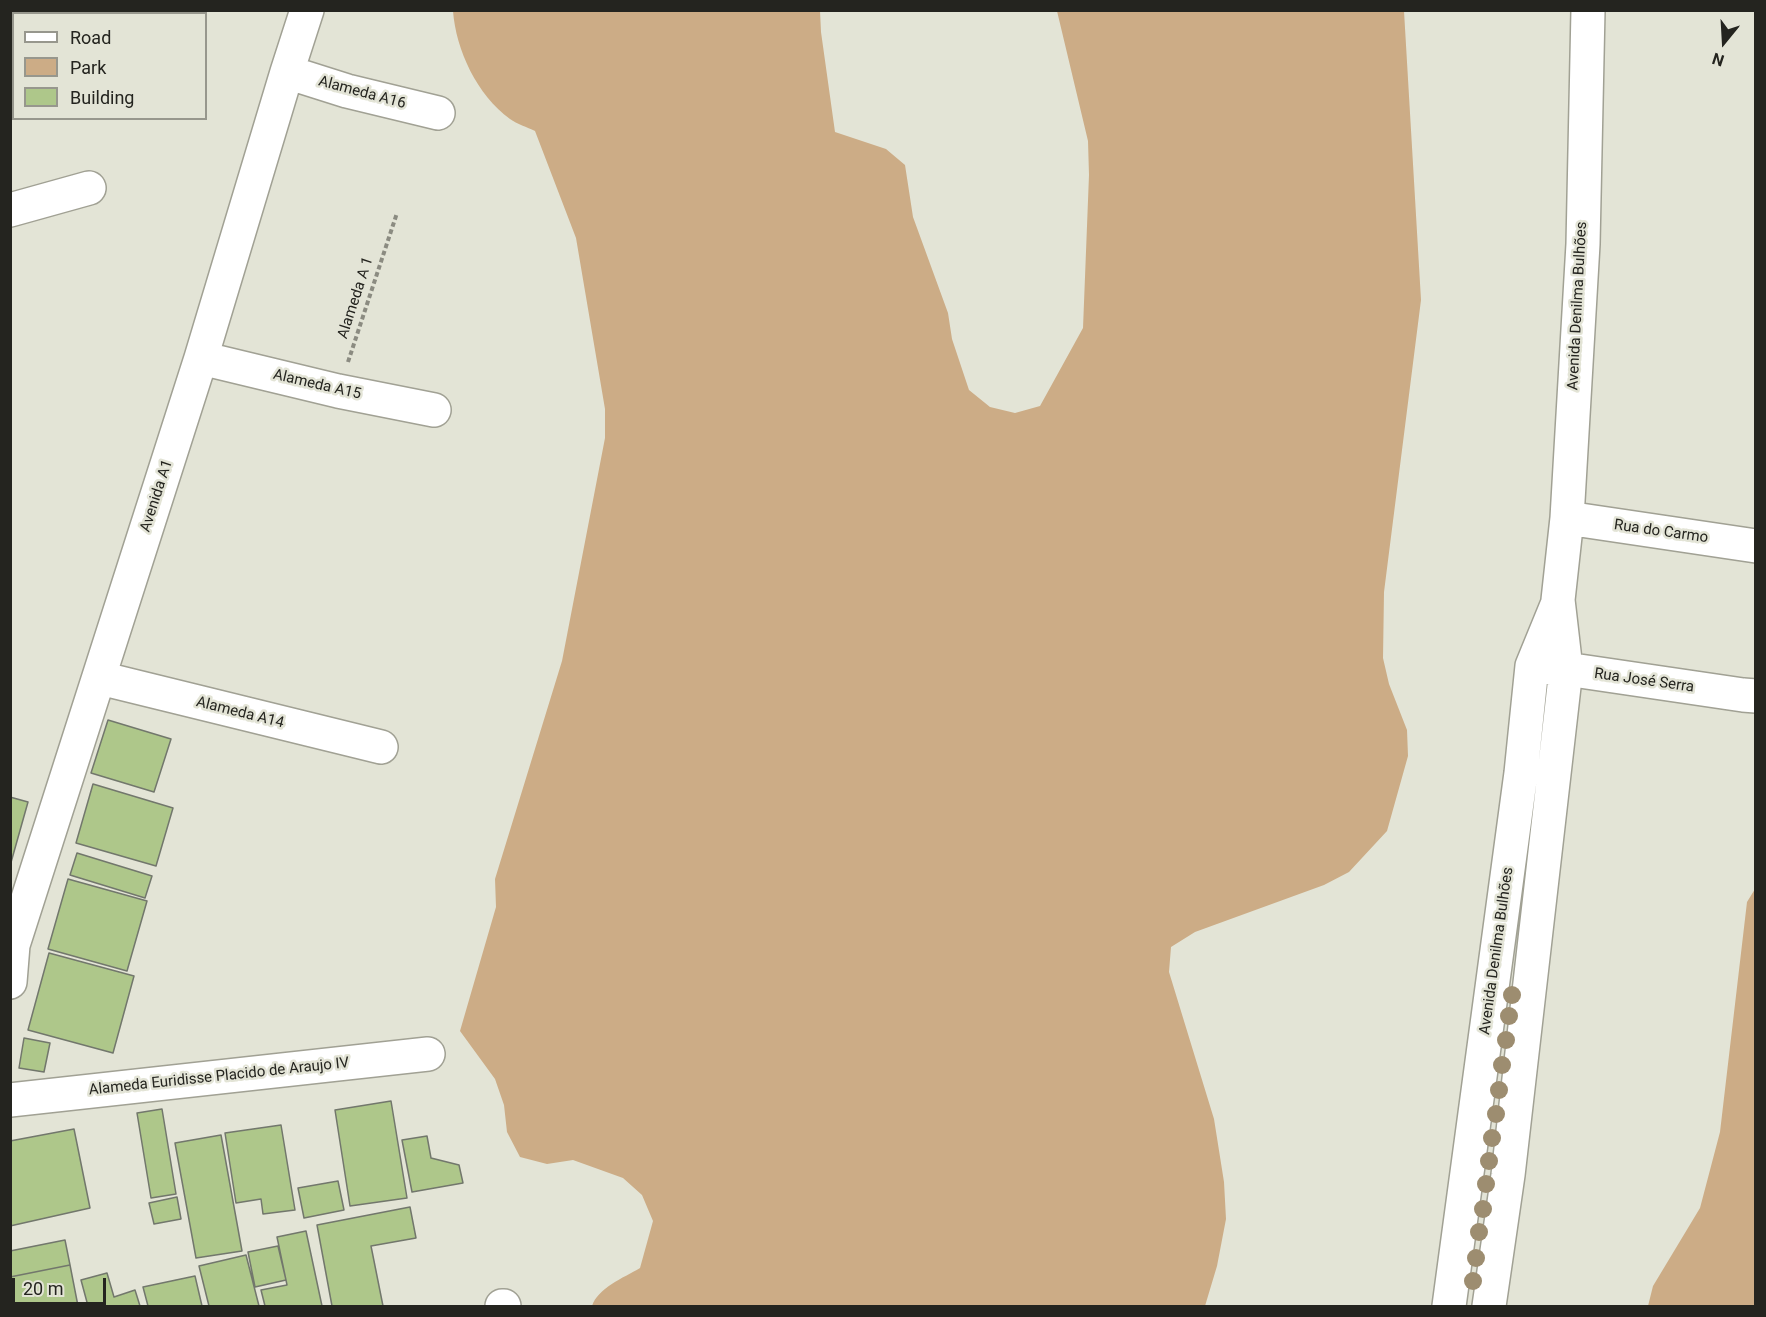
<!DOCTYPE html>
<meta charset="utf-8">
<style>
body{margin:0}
#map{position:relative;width:1766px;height:1317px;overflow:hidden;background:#e3e4d6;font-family:Roboto,sans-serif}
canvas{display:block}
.frame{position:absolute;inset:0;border:12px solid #24241f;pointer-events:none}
.legend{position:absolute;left:12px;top:12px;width:195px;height:108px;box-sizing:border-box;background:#e3e4d6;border:2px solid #97978d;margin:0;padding:8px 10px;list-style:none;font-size:18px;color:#24241f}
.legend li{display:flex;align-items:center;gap:12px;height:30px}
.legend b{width:30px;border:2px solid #97978d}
.north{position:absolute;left:1694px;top:12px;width:60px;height:60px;-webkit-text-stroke:4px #e3e4d6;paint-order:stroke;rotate:198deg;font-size:16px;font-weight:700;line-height:24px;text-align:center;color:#24241f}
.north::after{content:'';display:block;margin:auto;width:21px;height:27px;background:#24241f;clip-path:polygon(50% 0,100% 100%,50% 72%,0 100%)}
.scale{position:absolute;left:12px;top:1278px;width:94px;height:27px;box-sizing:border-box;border:3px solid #24241f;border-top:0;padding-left:8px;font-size:18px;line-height:21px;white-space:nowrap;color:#24241f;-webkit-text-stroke:4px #e3e4d6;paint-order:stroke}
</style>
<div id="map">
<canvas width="1766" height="1317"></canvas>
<div class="frame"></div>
<ul class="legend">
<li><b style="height:8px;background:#fff"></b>Road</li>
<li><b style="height:16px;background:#ccac86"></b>Park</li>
<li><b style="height:16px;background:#aec78a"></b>Building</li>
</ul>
<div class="north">N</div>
<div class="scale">20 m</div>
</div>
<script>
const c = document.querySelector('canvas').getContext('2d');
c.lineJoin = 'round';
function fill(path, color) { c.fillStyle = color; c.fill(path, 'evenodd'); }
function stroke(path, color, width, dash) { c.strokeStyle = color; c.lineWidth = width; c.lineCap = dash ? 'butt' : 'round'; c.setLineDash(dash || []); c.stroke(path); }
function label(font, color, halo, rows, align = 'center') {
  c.font = font + ' Roboto,sans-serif'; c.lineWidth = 5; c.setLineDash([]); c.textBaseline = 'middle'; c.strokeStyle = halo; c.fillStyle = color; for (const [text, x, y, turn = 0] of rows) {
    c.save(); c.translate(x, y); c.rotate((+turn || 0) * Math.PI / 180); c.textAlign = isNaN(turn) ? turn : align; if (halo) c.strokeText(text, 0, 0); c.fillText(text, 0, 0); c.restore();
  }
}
fill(new Path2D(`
 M 453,11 L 820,11 L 821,32 L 835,132 L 886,149 L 905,165 L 913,217 L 948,313 L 952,339 L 969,390 L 990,407 L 1015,413 L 1040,406 L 1083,328 L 1089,175 L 1088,141 L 1057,11 L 1404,11 L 1421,300 L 1384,592 L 1383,658 L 1389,684 L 1407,730 L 1408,756 L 1387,831 L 1349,872 L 1324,885 L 1195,932 L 1171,947 L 1169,972 L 1214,1119 L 1224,1182 L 1226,1219 L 1217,1266 L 1205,1306 L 592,1306 C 598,1288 623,1278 640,1268 L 653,1221 L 642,1195 L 623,1178 L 573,1160 L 547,1164 L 520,1157 L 507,1132 L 504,1105 L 495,1079 L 460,1031 L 496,907 L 495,879 L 562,661 L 605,438 L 605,409 L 576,238 L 535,131 C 527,127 517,124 510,119 C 477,95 456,50 453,11 Z
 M 1755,889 L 1755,1306 L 1648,1306 L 1653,1286 L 1700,1208 L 1720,1132 L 1747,902 Z`), '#ccac86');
const building = new Path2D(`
 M 108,720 L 171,739 L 154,792 L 91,773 Z
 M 93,784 L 173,808 L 156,866 L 76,843 Z
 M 10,797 L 28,802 L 10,866 Z
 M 77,853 L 152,876 L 145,898 L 70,875 Z
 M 68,879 L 147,901 L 127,971 L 48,949 Z
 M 49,953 L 134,976 L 113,1053 L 28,1030 Z
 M 24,1038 L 50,1043 L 44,1072 L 19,1068 Z
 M 391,1101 L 407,1198 L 350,1206 L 335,1110 Z
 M 162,1109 L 176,1194 L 151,1198 L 137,1113 Z
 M 281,1125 L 295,1210 L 263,1214 L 261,1199 L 236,1203 L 225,1133 Z
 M 74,1129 L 90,1208 L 10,1226 L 10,1141 Z
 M 221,1135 L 242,1251 L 196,1258 L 175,1143 Z
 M 427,1136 L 431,1158 L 459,1165 L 463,1183 L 412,1192 L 402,1140 Z
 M 338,1181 L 344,1210 L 304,1218 L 298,1188 Z
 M 177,1197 L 181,1219 L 154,1224 L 149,1203 Z
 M 410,1207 L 416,1238 L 371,1246 L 383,1306 L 332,1306 L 317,1225 Z
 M 306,1231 L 322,1306 L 265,1306 L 261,1290 L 287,1285 L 277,1237 Z
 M 65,1240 L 70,1265 L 10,1277 L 10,1251 Z
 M 278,1246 L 286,1280 L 255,1287 L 248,1252 Z
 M 246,1255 L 259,1306 L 209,1306 L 199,1266 Z
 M 70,1265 L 78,1306 L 15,1306 L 10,1277 Z
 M 107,1273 L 114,1297 L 135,1290 L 140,1306 L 88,1306 L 81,1280 Z
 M 195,1276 L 202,1306 L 148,1306 L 143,1287 Z`);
fill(building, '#aec78a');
stroke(building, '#72776c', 1.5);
const minor = new Path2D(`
 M 287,72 L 347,91 L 438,113
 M 10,210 L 89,188
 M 201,358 L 338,391 L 434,410
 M 1567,518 L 1756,546
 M 1543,667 L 1566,669 L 1743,695 L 1756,696
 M 100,678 L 381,747
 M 10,982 L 13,945 L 201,358 L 287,72 L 307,10
 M 10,1100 L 428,1054
 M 502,1306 L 504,1306
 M 1449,1306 L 1521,773 L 1532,666 L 1557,605
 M 1489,1306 L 1508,1175 L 1566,669 L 1558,600 L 1567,518 L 1583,244 L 1588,10`);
stroke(minor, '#a1a194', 36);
stroke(new Path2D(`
 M 348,362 L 397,213`), '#8b8b81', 4, [4.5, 3]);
stroke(minor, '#fff', 33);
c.fillStyle = '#9d8d70';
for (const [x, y] of [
 [1512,995],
 [1509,1016],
 [1506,1040],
 [1502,1065],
 [1499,1090],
 [1496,1114],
 [1492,1138],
 [1489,1161],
 [1486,1184],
 [1483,1209],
 [1479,1232],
 [1476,1258],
 [1473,1281]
]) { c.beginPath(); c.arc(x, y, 9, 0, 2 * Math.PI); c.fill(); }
label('15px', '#24241f', '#e3e4d6', [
 ["Alameda A16",362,93,15],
 ["Alameda A 1",356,298,-72],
 ["Avenida Denilma Bulhões",1578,306,-87],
 ["Alameda A15",317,385,13],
 ["Avenida A1",157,496,-72],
 ["Rua do Carmo",1661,532,8],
 ["Rua José Serra",1644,681,8],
 ["Alameda A14",240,713,14],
 ["Avenida Denilma Bulhões",1497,951,-82],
 ["Alameda Euridisse Placido de Araujo IV",219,1077,-6]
]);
</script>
